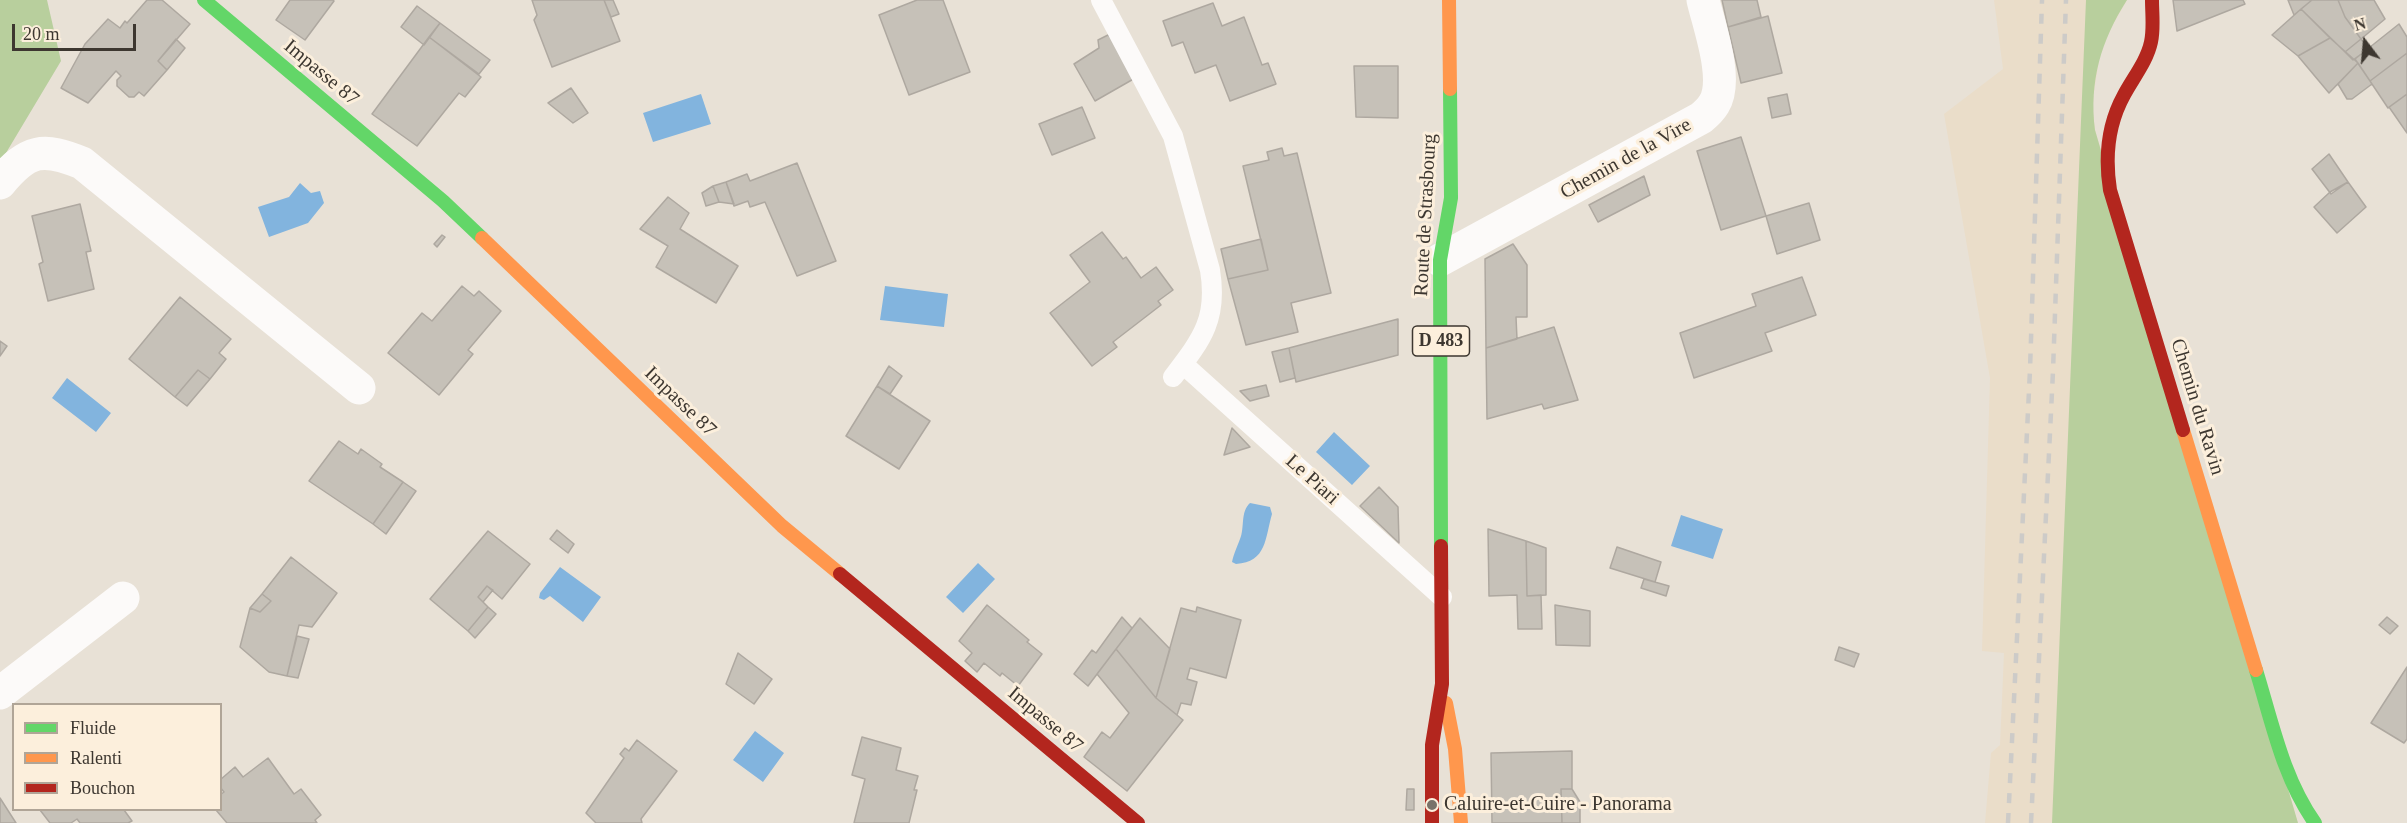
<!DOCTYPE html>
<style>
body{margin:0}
#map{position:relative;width:2407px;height:823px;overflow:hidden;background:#e8e1d6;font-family:Georgia,serif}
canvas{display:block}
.legend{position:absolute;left:12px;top:703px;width:210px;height:108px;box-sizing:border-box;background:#fcefdc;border:2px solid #b0a597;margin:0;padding:8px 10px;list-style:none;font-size:18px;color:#3d3730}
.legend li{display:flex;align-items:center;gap:12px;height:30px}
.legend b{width:30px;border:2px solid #b0a597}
.north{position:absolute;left:2335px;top:12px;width:60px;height:60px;-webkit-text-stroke:4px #fcefdc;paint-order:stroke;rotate:344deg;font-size:16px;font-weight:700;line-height:24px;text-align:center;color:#3d3730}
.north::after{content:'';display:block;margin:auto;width:21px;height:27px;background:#3d3730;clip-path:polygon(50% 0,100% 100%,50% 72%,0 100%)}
.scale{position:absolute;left:12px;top:24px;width:124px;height:27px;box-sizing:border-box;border:3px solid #3d3730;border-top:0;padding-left:8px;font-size:18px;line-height:21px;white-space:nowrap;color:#3d3730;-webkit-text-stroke:4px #fcefdc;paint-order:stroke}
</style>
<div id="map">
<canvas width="2407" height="823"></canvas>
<ul class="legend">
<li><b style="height:8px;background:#63d668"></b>Fluide</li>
<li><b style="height:8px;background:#ff974d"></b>Ralenti</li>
<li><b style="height:8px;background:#b3261e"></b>Bouchon</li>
</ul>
<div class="north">N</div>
<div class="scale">20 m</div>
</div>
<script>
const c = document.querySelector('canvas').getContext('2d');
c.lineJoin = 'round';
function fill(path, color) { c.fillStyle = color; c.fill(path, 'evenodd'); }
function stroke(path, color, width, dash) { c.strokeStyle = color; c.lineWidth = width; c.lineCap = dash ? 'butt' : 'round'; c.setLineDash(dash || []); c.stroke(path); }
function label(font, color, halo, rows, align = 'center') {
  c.font = font + ' Georgia,serif'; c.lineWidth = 6; c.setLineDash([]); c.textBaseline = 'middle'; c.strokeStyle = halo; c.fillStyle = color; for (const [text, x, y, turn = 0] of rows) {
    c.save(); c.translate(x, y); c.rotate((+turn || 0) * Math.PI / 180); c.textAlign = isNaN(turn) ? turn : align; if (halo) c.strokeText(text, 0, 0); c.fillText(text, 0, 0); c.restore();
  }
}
fill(new Path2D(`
 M 1994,0 L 2127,0 L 2108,33 L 2100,54 L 2092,104 L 2095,130 L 2298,823 L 1985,823 L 1991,753 L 2000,745 L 2004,653 L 1982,651 L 1990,378 L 1944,114 L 2003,69 Z`), '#eaddc9');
fill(new Path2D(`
 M 0,0 L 47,0 L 61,61 L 0,163 Z
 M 2086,0 L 2127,0 C 2101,41 2089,81 2095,130 L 2298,823 L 2052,823 Z`), '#b8cf9d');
fill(new Path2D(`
 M 701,94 L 711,124 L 653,142 L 643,113 Z
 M 300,183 L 311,193 L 320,191 L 324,203 L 308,223 L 269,237 L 258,207 L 289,197 Z
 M 885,286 L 948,294 L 944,327 L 880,320 Z
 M 67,378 L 111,413 L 96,432 L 52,398 Z
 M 1334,432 L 1370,466 L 1352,485 L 1316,452 Z
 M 1250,503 L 1270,507 L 1272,514 C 1265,538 1267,562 1236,564 L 1232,562 C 1234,553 1237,547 1240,539 C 1245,528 1240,512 1250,503 Z
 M 1681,515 L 1723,529 L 1713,559 L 1671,546 Z
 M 978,563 L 995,579 L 963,613 L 946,597 Z
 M 560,567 L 601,597 L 583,622 L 550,596 L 544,600 L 539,598 L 540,593 Z
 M 755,731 L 784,753 L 763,782 L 733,760 Z`), '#82b4de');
const building = new Path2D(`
 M 147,0 L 162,0 L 190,24 L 158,61 L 167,70 L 144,96 L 139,92 L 134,97 L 129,97 L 117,86 L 117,80 L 121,76 L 116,71 L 88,103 L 61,88 L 85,44 L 108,19 L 120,28 L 125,21 L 127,23 Z
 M 290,0 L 333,0 L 334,1 L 305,40 L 276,20 Z
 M 532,0 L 604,0 L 620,41 L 552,67 L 534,20 L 537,15 Z
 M 604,0 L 613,0 L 619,14 L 611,17 Z
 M 917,0 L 943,0 L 970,72 L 909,95 L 879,15 Z
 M 1722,0 L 1757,0 L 1761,17 L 1728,27 Z
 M 2173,0 L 2243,0 L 2245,4 L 2177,31 Z
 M 2288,0 L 2312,0 L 2294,15 Z
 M 2312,0 L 2338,0 L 2345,17 L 2361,39 L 2345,52 L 2301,9 Z
 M 2338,0 L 2374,0 L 2385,19 L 2361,39 L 2345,17 Z
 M 1213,3 L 1222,26 L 1244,17 L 1262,65 L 1268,63 L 1276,84 L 1230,101 L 1216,65 L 1195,73 L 1183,42 L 1172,46 L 1163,21 Z
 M 417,6 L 440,23 L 424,45 L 401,27 Z
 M 2301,9 L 2330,38 L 2298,56 L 2272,35 Z
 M 1768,16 L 1782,73 L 1741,83 L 1728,27 Z
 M 440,23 L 490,60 L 479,74 L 429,37 Z
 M 2399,24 L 2407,37 L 2407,53 L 2370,81 L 2355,59 Z
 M 1108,35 L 1120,45 L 1137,77 L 1095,101 L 1074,64 L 1099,48 L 1098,40 Z
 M 429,37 L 481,77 L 465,97 L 459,93 L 417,146 L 372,114 Z
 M 2330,38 L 2358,63 L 2329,93 L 2298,56 Z
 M 176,39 L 185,48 L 167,70 L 158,61 Z
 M 2361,39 L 2368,49 L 2353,60 L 2345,52 Z
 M 2407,53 L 2407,94 L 2388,108 L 2370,81 Z
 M 2358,63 L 2372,84 L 2352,99 L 2347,99 L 2338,84 Z
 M 1354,66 L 1398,66 L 1398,118 L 1356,117 Z
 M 571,88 L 588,113 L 573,123 L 548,103 Z
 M 1787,94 L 1791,114 L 1772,118 L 1768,98 Z
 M 2407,94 L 2407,133 L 2389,107 Z
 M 1082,107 L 1095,138 L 1052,155 L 1039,124 Z
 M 1741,137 L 1766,216 L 1721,230 L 1697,151 Z
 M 1282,148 L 1284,156 L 1297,153 L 1331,293 L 1291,303 L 1298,332 L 1246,345 L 1228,279 L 1268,270 L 1243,166 L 1269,160 L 1267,152 Z
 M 2329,154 L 2348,182 L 2331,194 L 2312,169 Z
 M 797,163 L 836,261 L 797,276 L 765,202 L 750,207 L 748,201 L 734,206 L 726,182 L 747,174 L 750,181 Z
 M 1644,176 L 1650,195 L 1598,222 L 1589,205 Z
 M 726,182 L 734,204 L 719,202 L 713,186 Z
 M 2348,182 L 2366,207 L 2337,233 L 2314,207 L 2330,192 Z
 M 713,186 L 719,202 L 706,206 L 702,193 Z
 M 668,197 L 689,213 L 680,229 L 738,266 L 716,303 L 656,267 L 668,246 L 640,229 Z
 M 1809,203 L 1820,240 L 1777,254 L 1766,216 Z
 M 80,204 L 91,251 L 86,252 L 94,289 L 48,301 L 39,264 L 43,262 L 32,216 Z
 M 1102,232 L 1123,259 L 1126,257 L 1141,278 L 1156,267 L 1173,290 L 1158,301 L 1161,305 L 1113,342 L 1117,347 L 1092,366 L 1050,313 L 1090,282 L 1070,255 Z
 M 442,235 L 445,237 L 437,247 L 434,244 Z
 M 1261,239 L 1268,270 L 1228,279 L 1221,249 Z
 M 1513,244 L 1527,265 L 1527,317 L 1516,317 L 1517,339 L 1486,348 L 1485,259 Z
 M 1802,277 L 1816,315 L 1765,333 L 1772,351 L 1694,378 L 1680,333 L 1756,306 L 1752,294 Z
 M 462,286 L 474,296 L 479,291 L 501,311 L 468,350 L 473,354 L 439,395 L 388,353 L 422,313 L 432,321 Z
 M 180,297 L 231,339 L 219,353 L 226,359 L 210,379 L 198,370 L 175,397 L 129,359 Z
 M 1398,319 L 1398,355 L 1296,382 L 1289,348 Z
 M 1554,327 L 1578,400 L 1544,409 L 1542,404 L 1487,419 L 1486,348 Z
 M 0,341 L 7,346 L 0,356 Z
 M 1289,348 L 1295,378 L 1280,382 L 1272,352 Z
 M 889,366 L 902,376 L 890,394 L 877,386 Z
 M 198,370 L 210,379 L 187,406 L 175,397 Z
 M 1266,385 L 1269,396 L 1250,401 L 1240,391 Z
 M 877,386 L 930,421 L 899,469 L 846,436 Z
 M 1232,428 L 1250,447 L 1224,455 Z
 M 339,441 L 358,454 L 361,449 L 382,464 L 380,467 L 403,482 L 373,524 L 309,481 Z
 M 403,482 L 416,491 L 386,534 L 373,524 Z
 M 1379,487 L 1398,507 L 1399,543 L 1360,506 Z
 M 1488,529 L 1526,541 L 1527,596 L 1541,595 L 1542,629 L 1518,629 L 1517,595 L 1489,596 Z
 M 557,530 L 574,544 L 568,553 L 550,539 Z
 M 488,531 L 530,564 L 502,599 L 487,586 L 478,597 L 488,607 L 468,631 L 430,599 Z
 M 1526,541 L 1546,548 L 1546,595 L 1527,596 Z
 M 1617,547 L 1661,562 L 1655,582 L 1610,568 Z
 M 291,557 L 337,593 L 312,627 L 299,625 L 287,676 L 269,672 L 240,647 L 250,608 L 260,612 L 271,601 L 262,594 Z
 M 1644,579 L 1669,586 L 1666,596 L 1641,588 Z
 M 487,586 L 493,590 L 483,602 L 478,597 Z
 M 262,594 L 271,601 L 260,612 L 250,608 Z
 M 987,605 L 1029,640 L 1027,642 L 1042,654 L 1018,686 L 1002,673 L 1000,676 L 984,663 L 977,672 L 965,661 L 972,653 L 959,641 Z
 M 1555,605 L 1590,611 L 1590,646 L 1556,645 Z
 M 488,607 L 496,614 L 475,638 L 468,631 Z
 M 1197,607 L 1241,620 L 1226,678 L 1190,668 L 1187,679 L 1197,682 L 1191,705 L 1181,703 L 1177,715 L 1156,698 L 1181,608 L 1196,612 Z
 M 1122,617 L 1132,628 L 1088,686 L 1074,674 L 1092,650 L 1096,653 Z
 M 2387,617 L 2398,626 L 2390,634 L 2379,625 Z
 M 1140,618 L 1170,649 L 1156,698 L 1116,649 Z
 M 297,636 L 309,639 L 298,678 L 287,676 Z
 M 1839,647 L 1859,654 L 1854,667 L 1835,660 Z
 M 1116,649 L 1156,698 L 1183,720 L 1127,791 L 1084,757 L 1102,732 L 1110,738 L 1129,713 L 1097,674 Z
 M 738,653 L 772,679 L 754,704 L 726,684 Z
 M 2407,667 L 2407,739 L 2404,743 L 2371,723 Z
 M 862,737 L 901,748 L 896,770 L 918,776 L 914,790 L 917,790 L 909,823 L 854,823 L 865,779 L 852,775 Z
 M 637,740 L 677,771 L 641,819 L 642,823 L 596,823 L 586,813 L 624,758 L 620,754 L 625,748 L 629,751 Z
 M 1572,751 L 1572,789 L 1561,789 L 1562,823 L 1492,823 L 1491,753 Z
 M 268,758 L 294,794 L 301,789 L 321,815 L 315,820 L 317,823 L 227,823 L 216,810 L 220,810 L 220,795 L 224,792 L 220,787 L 220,780 L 235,767 L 243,777 Z
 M 1407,789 L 1414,789 L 1414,810 L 1406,810 Z
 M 1561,789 L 1572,789 L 1580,802 L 1580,823 L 1562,823 Z
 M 0,798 L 16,823 L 0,823 Z
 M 40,810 L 124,810 L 132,821 L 128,823 L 80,823 L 77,819 L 71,823 L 50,823 Z`);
fill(building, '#c6c1b8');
stroke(building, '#aea8a0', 1.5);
stroke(new Path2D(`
 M 1101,0 L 1173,136 L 1210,270 C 1218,319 1202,339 1173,377
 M 1183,364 L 1442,597`), '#fcfaf9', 20);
stroke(new Path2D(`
 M 0,183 C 28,149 43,147 82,163 L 359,388
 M 1440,260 L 1701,118 C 1706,114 1711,109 1714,104 C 1729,80 1709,26 1703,0
 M 0,693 L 123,598`), '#fcfaf9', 33);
stroke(new Path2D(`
 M 204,0 L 443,201 L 482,238
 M 1441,546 L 1440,260 L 1451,198 L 1450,89
 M 2256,670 C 2272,722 2283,778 2315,823`), '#63d668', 14);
stroke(new Path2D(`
 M 1449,0 L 1450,89
 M 482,238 L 782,526 L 840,574
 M 2183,430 L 2256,670
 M 1446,703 L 1455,749 L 1461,823`), '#ff974d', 14);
stroke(new Path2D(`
 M 2152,0 C 2152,13 2154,29 2151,42 C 2147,61 2133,78 2124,95 C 2108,124 2105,158 2110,190 L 2183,430
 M 840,574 L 1138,823
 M 1432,823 L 1432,745 L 1442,684 L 1441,546`), '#b3261e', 14);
stroke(new Path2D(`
 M 2008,823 L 2030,370 L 2042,0
 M 2031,823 L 2053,371 L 2066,0`), '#cdcbc8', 4.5, [10, 10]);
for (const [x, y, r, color] of [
 [1432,805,6,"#79726a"]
]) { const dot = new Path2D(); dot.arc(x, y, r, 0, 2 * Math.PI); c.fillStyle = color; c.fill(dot); stroke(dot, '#fcefdc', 2); }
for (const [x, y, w] of [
 [1441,341,57]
]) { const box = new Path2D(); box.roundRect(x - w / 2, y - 15, w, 30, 4.5); c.fillStyle = '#fcefdc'; c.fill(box); stroke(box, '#3d3730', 1.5); }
label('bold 18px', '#3d3730', null, [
 ["D 483",1441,341]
]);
label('20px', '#3d3730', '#fcefdc', [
 ["Impasse 87",321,73,40],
 ["Chemin de la Vire",1626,159,-29],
 ["Route de Strasbourg",1426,215,-87],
 ["Impasse 87",680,402,44],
 ["Chemin du Ravin",2197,407,73],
 ["Le Piari",1312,480,42],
 ["Impasse 87",1045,720,40]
]);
label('20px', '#3d3730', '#fcefdc', [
 ["Caluire-et-Cuire - Panorama",1444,805]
], 'left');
</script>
